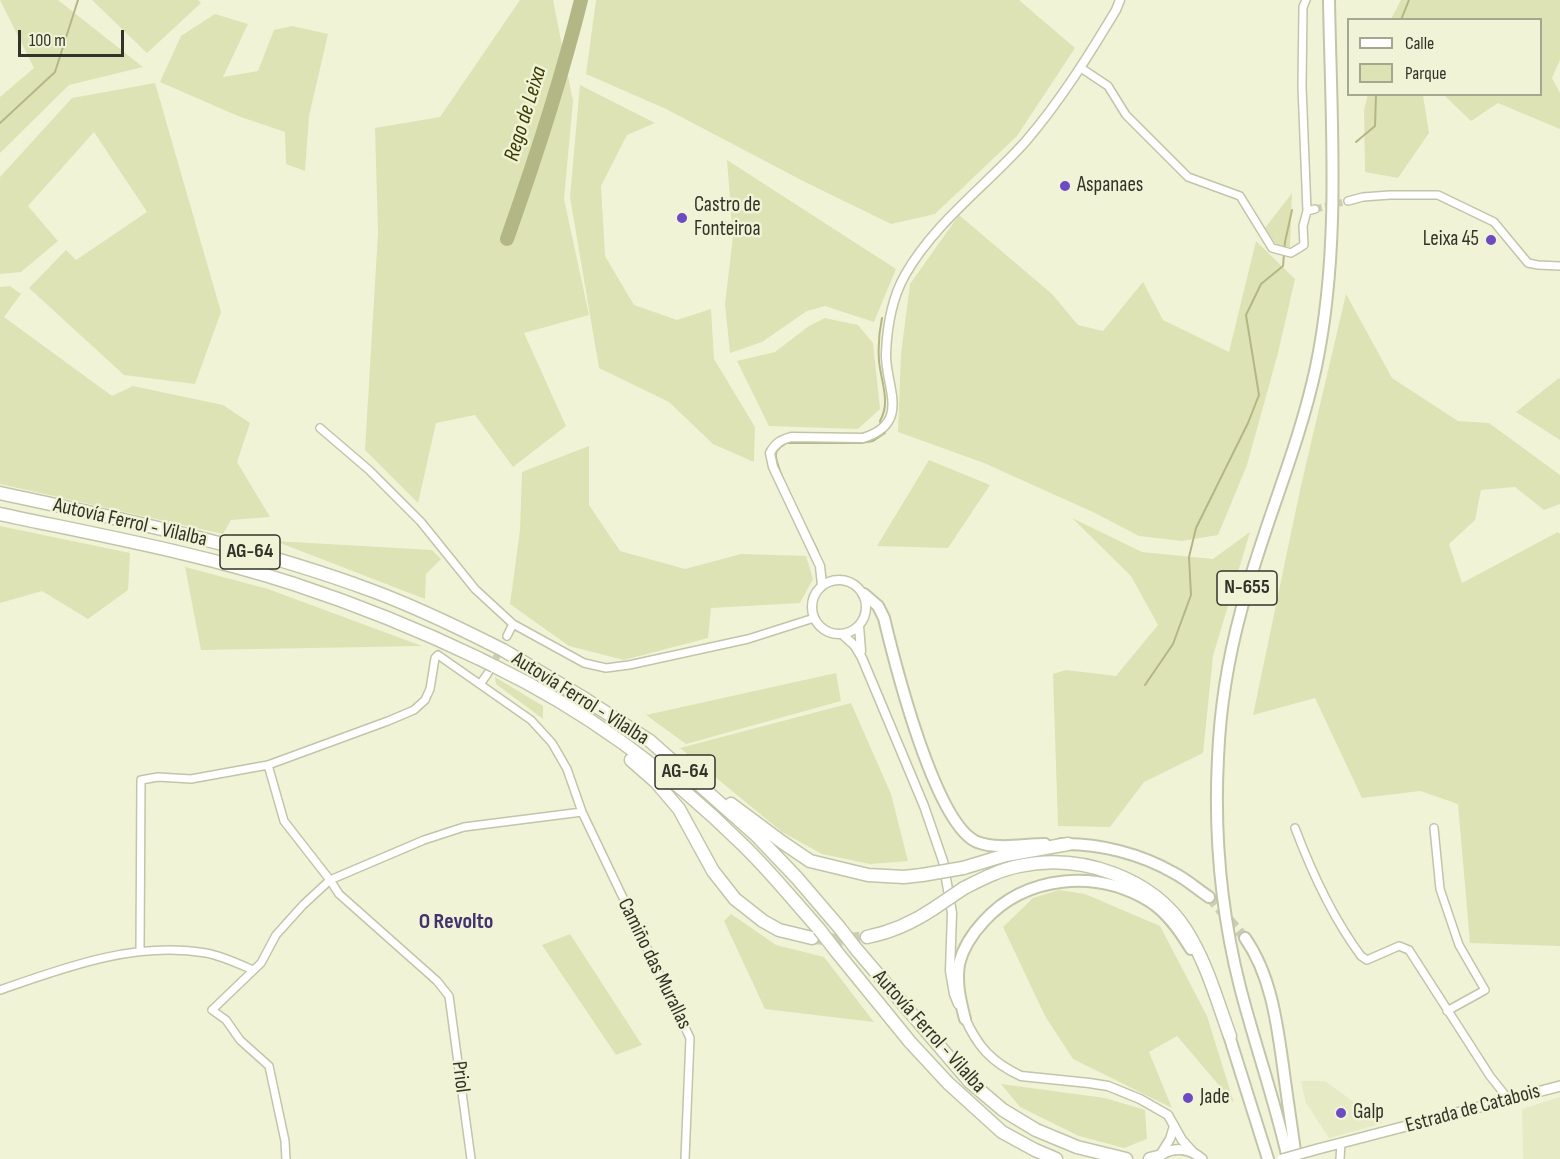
<!DOCTYPE html>
<meta charset="utf-8">
<style>
body{margin:0}
#map{position:relative;width:1560px;height:1159px;overflow:hidden;background:#f1f3d7;font-family:"Sofia Sans Condensed",sans-serif}
canvas{display:block}
.legend{position:absolute;left:1347px;top:18px;width:195px;height:78px;box-sizing:border-box;background:#f1f3d7;border:2px solid #a5a791;margin:0;padding:8px 10px;list-style:none;font-size:18px;color:#333429}
.legend li{display:flex;align-items:center;gap:12px;height:30px}
.legend b{width:30px;border:2px solid #a5a791}
.scale{position:absolute;left:18px;top:30px;width:106px;height:27px;box-sizing:border-box;border:3px solid #333429;border-top:0;padding-left:8px;font-size:18px;line-height:21px;white-space:nowrap;color:#333429;-webkit-text-stroke:4px #f1f3d7;paint-order:stroke}
</style>
<div id="map">
<canvas width="1560" height="1159"></canvas>
<ul class="legend">
<li><b style="height:8px;background:#fff"></b>Calle</li>
<li><b style="height:16px;background:#dee3b5"></b>Parque</li>
</ul>
<div class="scale">100 m</div>
</div>
<script>
const c = document.querySelector('canvas').getContext('2d');
c.lineJoin = 'round';
function fill(path, color) { c.fillStyle = color; c.fill(path, 'evenodd'); }
function stroke(path, color, width, dash) { c.strokeStyle = color; c.lineWidth = width; c.lineCap = dash ? 'butt' : 'round'; c.setLineDash(dash || []); c.stroke(path); }
function label(font, color, halo, rows, align = 'center') {
  c.font = font + ' "Sofia Sans Condensed",sans-serif'; c.lineWidth = 5; c.setLineDash([]); c.textBaseline = 'middle'; c.strokeStyle = halo; c.fillStyle = color; for (const [text, x, y, turn = 0] of rows) {
    c.save(); c.translate(x, y); c.rotate((+turn || 0) * Math.PI / 180); c.textAlign = isNaN(turn) ? turn : align; if (halo) c.strokeText(text, 0, 0); c.fillText(text, 0, 0); c.restore();
  }
}
fill(new Path2D(`
 M 1301,1081 L 1325,1081 L 1383,1123 L 1329,1138 L 1306,1103 Z
 M 1560,1097 L 1560,1159 L 1523,1159 L 1522,1109 Z`), '#e6eac5');
fill(new Path2D(`
 M 0,0 L 58,0 L 143,67 L 69,85 L 0,153 L 0,97 L 34,68 Z
 M 92,0 L 198,0 L 201,3 L 147,53 Z
 M 520,0 L 553,0 L 573,101 L 564,199 L 589,315 L 524,333 L 566,426 L 513,467 L 475,415 L 436,423 L 418,503 L 365,450 L 378,233 L 375,128 L 440,117 Z
 M 596,0 L 1019,0 L 1075,48 L 1017,136 L 935,214 L 891,224 L 805,182 L 666,109 L 586,74 Z
 M 1401,0 L 1560,0 L 1560,60 L 1552,78 L 1560,93 L 1560,129 L 1498,103 L 1471,121 L 1444,95 L 1540,94 L 1540,20 L 1391,19 Z
 M 215,14 L 248,24 L 223,77 L 258,71 L 274,30 L 292,26 L 328,34 L 309,116 L 305,171 L 286,164 L 285,132 L 238,116 L 160,82 L 181,36 Z
 M 155,83 L 221,312 L 195,384 L 124,375 L 29,288 L 66,250 L 76,260 L 147,212 L 94,132 L 28,206 L 58,241 L 21,272 L 0,274 L 0,177 L 72,98 Z
 M 580,85 L 655,123 L 627,135 L 601,186 L 605,256 L 634,305 L 677,320 L 711,309 L 714,359 L 755,427 L 754,462 L 713,444 L 669,402 L 599,368 L 570,197 Z
 M 1368,94 L 1423,95 L 1429,133 L 1398,178 L 1365,172 L 1364,110 Z
 M 727,160 L 896,269 L 874,322 L 825,306 L 807,311 L 762,342 L 730,353 L 725,304 L 733,237 Z
 M 1292,193 L 1290,247 L 1277,246 L 1265,228 Z
 M 959,215 L 1052,294 L 1078,325 L 1103,331 L 1143,282 L 1163,320 L 1229,352 L 1256,241 L 1295,279 L 1278,353 L 1247,465 L 1218,535 L 1182,541 L 1139,536 L 1095,513 L 984,463 L 898,432 L 901,354 L 910,284 Z
 M 10,286 L 21,294 L 4,317 L 112,396 L 133,386 L 223,405 L 250,423 L 237,462 L 270,517 L 231,520 L 223,534 L 0,484 L 0,287 Z
 M 1346,294 L 1392,378 L 1458,421 L 1489,423 L 1560,475 L 1560,504 L 1544,510 L 1515,487 L 1481,490 L 1475,520 L 1449,544 L 1462,583 L 1558,532 L 1560,534 L 1560,946 L 1470,943 L 1458,804 L 1420,791 L 1362,798 L 1315,698 L 1253,715 L 1300,490 Z
 M 825,318 L 858,325 L 873,343 L 880,409 L 858,429 L 769,426 L 737,361 L 775,352 L 809,326 Z
 M 1559,378 L 1560,379 L 1560,440 L 1516,412 Z
 M 589,446 L 589,505 L 620,551 L 685,569 L 741,554 L 806,556 L 813,579 L 800,603 L 711,608 L 708,638 L 624,660 L 569,646 L 510,604 L 520,530 L 522,472 Z
 M 929,460 L 990,485 L 948,548 L 877,546 Z
 M 1072,518 L 1142,552 L 1213,559 L 1250,532 L 1213,656 L 1203,753 L 1144,782 L 1110,827 L 1058,826 L 1053,674 L 1066,670 L 1116,676 L 1158,625 L 1131,576 Z
 M 0,526 L 130,553 L 128,590 L 88,619 L 42,591 L 0,603 Z
 M 275,541 L 432,550 L 441,559 L 426,574 L 425,599 Z
 M 185,567 L 268,589 L 422,646 L 201,650 Z
 M 836,673 L 841,701 L 686,744 L 646,715 Z
 M 495,677 L 543,706 L 543,719 L 496,684 Z
 M 851,703 L 891,794 L 908,861 L 870,864 L 822,854 L 782,832 L 680,748 Z
 M 1059,890 L 1085,894 L 1160,926 L 1207,1016 L 1234,1103 L 1177,1036 L 1149,1052 L 1172,1108 L 1073,1059 L 1045,1016 L 1003,927 L 1033,898 Z
 M 731,914 L 776,945 L 824,957 L 874,1022 L 765,1009 L 724,921 Z
 M 570,934 L 642,1045 L 616,1055 L 542,945 Z
 M 1001,1084 L 1105,1098 L 1145,1110 L 1147,1139 L 1124,1148 L 1079,1136 L 1020,1107 Z`), '#dee3b5');
stroke(new Path2D(`
 M 1401,20 L 1409,0
 M 0,123 L 55,72 L 78,0
 M 1356,142 L 1375,126 L 1376,94
 M 881,425 L 880,421 C 891,402 881,382 879,361 C 878,346 879,332 882,318
 M 818,551 C 810,535 773,466 776,453 C 777,449 782,446 786,443 L 861,443 L 873,441 L 885,433 L 884,430
 M 1145,685 L 1173,644 L 1191,595 L 1189,557 L 1196,528 L 1248,423 L 1259,395 L 1246,315 L 1261,284 L 1283,266 L 1285,242 L 1292,210`), '#b3b785', 2);
stroke(new Path2D(`
 M 507,239 C 535,160 561,81 581,0`), '#b3b785', 14);
stroke(new Path2D(`
 M 1315,209 L 1348,201
 M 491,668 L 507,636`), '#cbcdb4', 7, [7, 3.5]);
stroke(new Path2D(`
 M 1209,897 L 1245,938`), '#cbcdb4', 10, [10, 5]);
stroke(new Path2D(`
 M 812,938 L 840,940 L 867,937`), '#cbcdb4', 12, [12, 6]);
const minor = new Path2D(`
 M 1306,0 L 1303,7 L 1302,87 L 1307,211 L 1315,209
 M 1081,68 L 1108,86 L 1126,115 L 1188,177 L 1240,196 L 1272,248 L 1291,253 L 1304,245 L 1303,226 L 1307,211
 M 1348,201 L 1363,197 L 1390,195 L 1438,195 L 1494,222 L 1528,263 L 1538,265 L 1560,266
 M 320,428 L 369,470 L 421,522 L 475,589 L 513,624 L 584,663 L 606,668 L 629,665 L 748,639 L 814,618
 M 507,636 L 513,624
 M 481,683 L 488,673
 M 268,765 L 284,821 L 330,880 L 339,894 L 437,981 L 449,996 L 471,1159
 M 1295,828 C 1312,873 1332,917 1361,956 L 1367,960 L 1399,946 L 1409,950 L 1490,1076 L 1509,1100
 M 1434,828 L 1440,889 L 1459,945 L 1485,990 L 1447,1011
 M 140,951 L 141,780 L 158,777 L 191,779 L 268,765 L 388,721 L 414,710 L 425,700 L 430,689 L 435,658 L 438,655 L 531,720 L 552,743 L 567,769 L 582,812 L 690,1038 L 685,1159
 M 0,990 C 66,967 135,941 206,953 C 222,956 239,964 253,970
 M 286,1159 L 285,1141 L 269,1066 L 240,1040 L 226,1020 L 212,1010 L 261,963 L 276,935 L 303,905 L 330,880 L 424,840 L 464,827 L 582,812
 M 1340,1159 L 1341,1143`);
const tertiary = new Path2D(`
 M812 607a27 27 0 1 1 54 0a27 27 0 1 1-54 0Z
 M 822,585 L 820,566 L 773,467 L 770,453 C 775,443 781,440 791,437 L 863,438 C 912,423 885,386 886,354 C 887,327 892,298 905,275 C 935,222 986,186 1026,141 C 1061,100 1089,55 1116,10 L 1120,0
 M 859,626 L 861,651
 M 842,634 L 855,646 L 862,658 L 924,806 L 943,861 L 952,913 L 950,971 L 954,994 L 958,1004
 M 964,1016 C 977,1046 991,1062 1021,1076 L 1089,1083 L 1108,1086 L 1140,1099 L 1168,1115 L 1182,1140 L 1193,1152
 M 1160,1155 L 1170,1139 L 1174,1126`);
const secondary = new Path2D(`
 M 1318,1149 L 1560,1086
 M 1156,1159 C 1170,1146 1189,1147 1202,1159`);
const trunk = new Path2D(`
 M 864,594 L 878,606 L 884,618 C 895,664 935,824 977,842 C 998,850 1024,844 1045,844
 M 1061,844 C 1099,843 1141,854 1174,873 C 1186,879 1197,889 1209,897
 M 1245,938 C 1271,975 1277,1023 1283,1066 C 1287,1097 1292,1128 1296,1159
 M 965,1019 C 960,1000 956,983 959,964 C 963,947 972,934 984,921 C 1026,875 1096,869 1149,901 C 1167,912 1180,931 1191,949
 M 1227,1029 L 1268,1159
 M 1288,1159 C 1275,1101 1255,1045 1240,987 C 1221,912 1214,835 1218,758 C 1220,708 1228,659 1241,611 C 1262,529 1298,451 1316,367 C 1341,247 1331,122 1329,0`);
const motorway = new Path2D(`
 M 0,493 C 125,520 252,546 373,591 C 413,606 451,624 489,643
 M 0,514 C 98,535 198,553 294,584 C 358,605 420,630 480,659
 M 503,650 L 585,699 L 650,741 L 757,836 L 797,878 L 839,927
 M 494,666 C 585,710 670,773 742,844 C 770,871 794,901 819,929
 M 631,760 L 656,782 L 679,809 L 713,871 L 735,899 L 763,921 L 779,930 L 812,938
 M 731,804 L 782,842 L 810,861 L 868,875 L 904,877 L 922,875
 M 963,868 L 1006,855 L 1068,844
 M 964,888 C 982,879 999,870 1019,866 C 1080,853 1152,877 1186,930 C 1207,963 1217,1001 1230,1036
 M 867,937 C 892,932 912,923 933,909
 M 857,950 L 970,1082 L 1003,1110 L 1036,1130 L 1077,1147 L 1126,1159
 M 836,951 L 910,1042 L 948,1083 L 1002,1132 L 1035,1150 L 1056,1159
 M 1150,1159 L 1158,1157`);
stroke(minor, '#c2c5a9', 10);
stroke(tertiary, '#c2c5a9', 11);
stroke(secondary, '#c2c5a9', 12);
stroke(trunk, '#c2c5a9', 14);
stroke(motorway, '#c2c5a9', 15);
stroke(minor, '#fff', 7);
stroke(tertiary, '#fff', 8);
stroke(secondary, '#fff', 9);
stroke(trunk, '#fff', 10);
stroke(motorway, '#fff', 12);
const secondaryBridge = new Path2D(`
 M 1282,1159 L 1318,1149`);
const motorwayBridge = new Path2D(`
 M 489,643 L 503,650
 M 480,659 L 494,666
 M 922,875 L 963,868
 M 933,909 L 964,888
 M 839,927 L 857,950
 M 819,929 L 836,951`);
stroke(secondaryBridge, '#c2c5a9', 12, []);
stroke(motorwayBridge, '#c2c5a9', 15, []);
stroke(secondaryBridge, '#fff', 9);
stroke(motorwayBridge, '#fff', 12);
for (const [x, y, r, color] of [
 [1065,186,6,"#6d4ac2"],
 [682,218,6,"#6d4ac2"],
 [1491,240,6,"#6d4ac2"],
 [1188,1098,6,"#6d4ac2"],
 [1341,1113,6,"#6d4ac2"]
]) { const dot = new Path2D(); dot.arc(x, y, r, 0, 2 * Math.PI); c.fillStyle = color; c.fill(dot); stroke(dot, '#f1f3d7', 2); }
for (const [x, y, w] of [
 [250,552,60],
 [1247,588,60],
 [685,772,60]
]) { const box = new Path2D(); box.roundRect(x - w / 2, y - 17, w, 34, 4.5); c.fillStyle = '#f1f3d7'; c.fill(box); stroke(box, '#333429', 1.5); }
label('bold 20px', '#333429', null, [
 ["AG-64",250,552],
 ["N-655",1247,588],
 ["AG-64",685,772]
]);
label('21px', '#333429', '#f1f3d7', [
 ["Aspanaes",1077,186],
 ["Castro de",694,206],
 ["Fonteiroa",694,230],
 ["Leixa 45",1479,240,"right"],
 ["Jade",1200,1098],
 ["Galp",1353,1113]
], 'left');
label('21px', '#333429', '#f1f3d7', [
 ["Autovía Ferrol - Vilalba",130,523,13],
 ["Autovía Ferrol - Vilalba",580,699,32],
 ["Camiño das Murallas",654,964,64],
 ["Autovía Ferrol - Vilalba",929,1032,48],
 ["Priol",460,1077,83],
 ["Estrada de Catabois",1473,1109,-15]
]);
label('italic 22px', '#3a3c00', '#f1f3d7', [
 ["Rego de Leixa",526,114,-73]
]);
label('bold 22px', '#42336f', '#f1f3d7', [
 ["O Revolto",456,922]
]);
</script>
